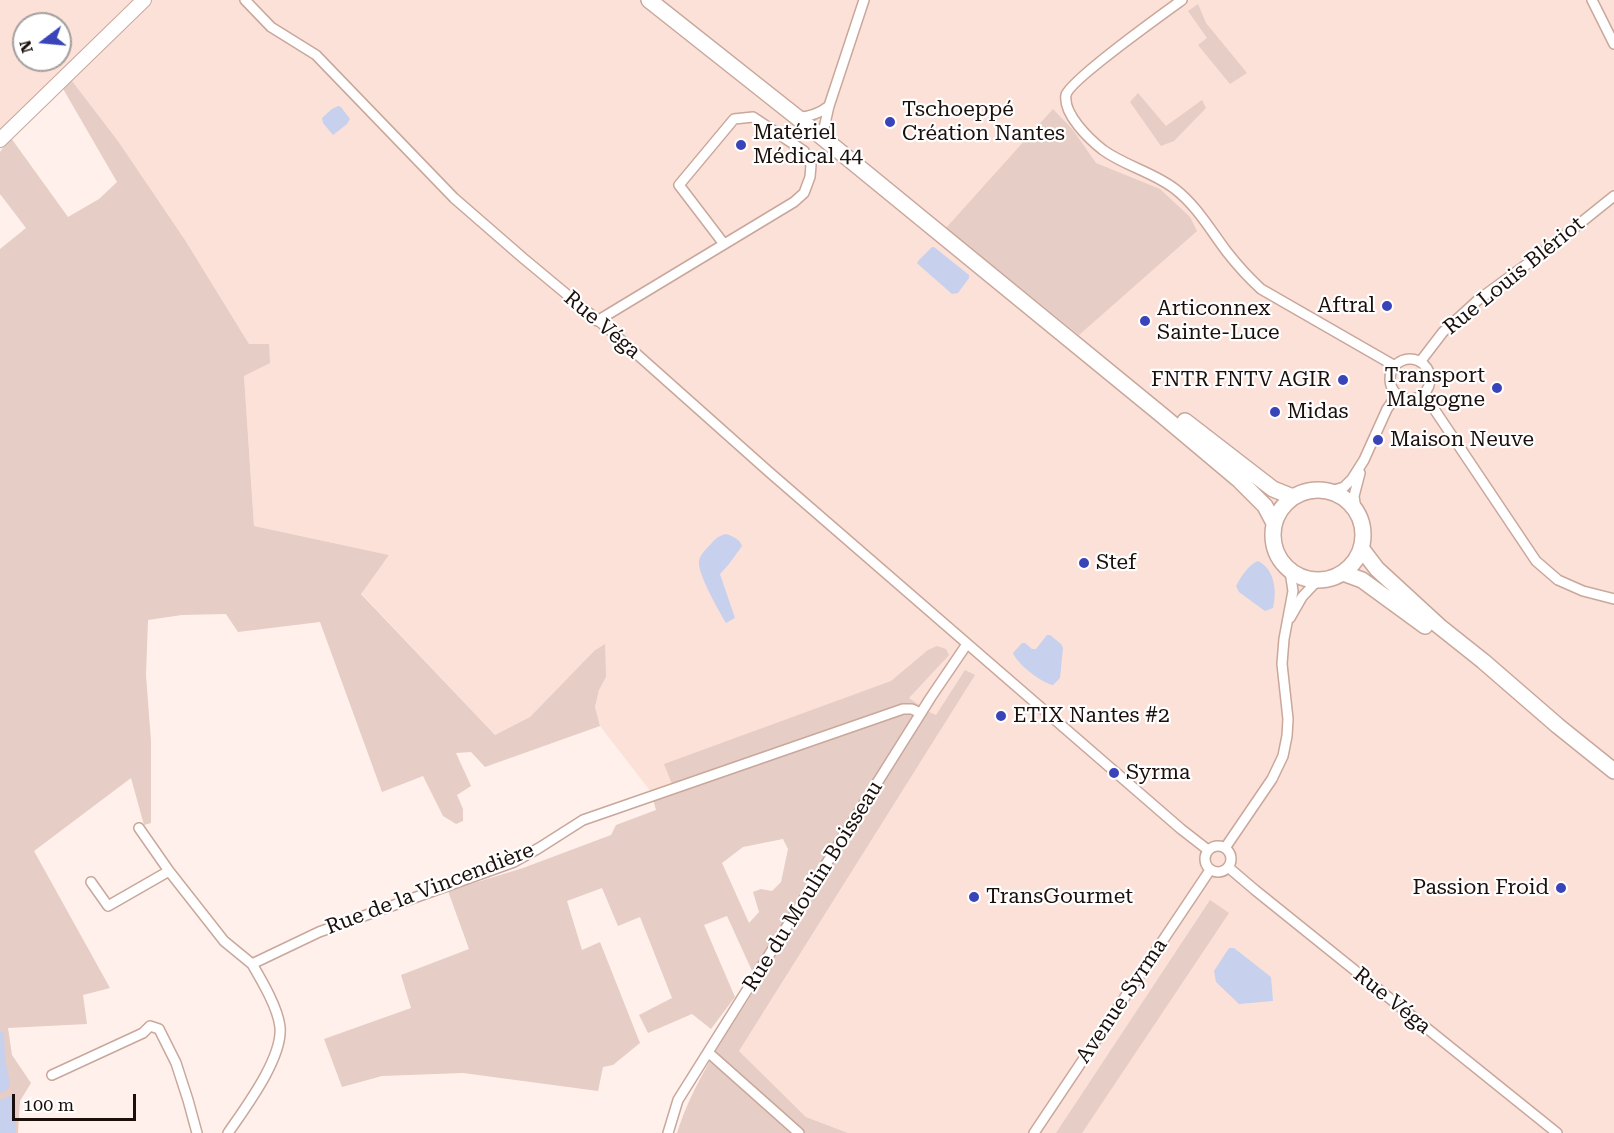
<!DOCTYPE html>
<meta charset="utf-8">
<style>
body{margin:0}
#map{position:relative;width:1614px;height:1133px;overflow:hidden;background:#fff0eb;font-family:"Roboto Serif",serif}
canvas{display:block}
.north{position:absolute;left:12px;top:12px;width:60px;height:60px;box-sizing:border-box;background:#fff;border:2px solid #a49f9d;border-radius:50%;rotate:254deg;font-size:16px;font-weight:700;line-height:24px;text-align:center;color:#1b0f0b}
.north::after{content:'';display:block;margin:auto;width:21px;height:27px;background:#3844b7;clip-path:polygon(50% 0,100% 100%,50% 72%,0 100%)}
.scale{position:absolute;left:12px;top:1094px;width:124px;height:27px;box-sizing:border-box;border:3px solid #1b0f0b;border-top:0;padding-left:8px;font-size:18px;line-height:21px;white-space:nowrap;color:#1b0f0b;-webkit-text-stroke:4px #fff;paint-order:stroke}
</style>
<div id="map">
<canvas width="1614" height="1133"></canvas>
<div class="north">N</div>
<div class="scale">100 m</div>
</div>
<script>
const c = document.querySelector('canvas').getContext('2d');
c.lineJoin = 'round';
function fill(path, color) { c.fillStyle = color; c.fill(path, 'evenodd'); }
function stroke(path, color, width, dash) { c.strokeStyle = color; c.lineWidth = width; c.lineCap = dash ? 'butt' : 'round'; c.setLineDash(dash || []); c.stroke(path); }
function label(font, color, halo, rows, align = 'center') {
  c.font = font + ' "Roboto Serif",serif'; c.lineWidth = 4.5; c.setLineDash([]); c.textBaseline = 'middle'; c.strokeStyle = halo; c.fillStyle = color; for (const [text, x, y, turn = 0] of rows) {
    c.save(); c.translate(x, y); c.rotate((+turn || 0) * Math.PI / 180); c.textAlign = isNaN(turn) ? turn : align; if (halo) c.strokeText(text, 0, 0); c.fillText(text, 0, 0); c.restore();
  }
}
fill(new Path2D(`
 M 0,0 L 1614,0 L 1614,1133 L 848,1133 L 806,1117 L 739,1051 L 942,727 L 909,698 L 651,792 L 600,726 L 595,707 L 599,690 L 606,677 L 594,651 L 530,717 L 495,735 L 361,593 L 389,555 L 254,526 L 244,376 L 249,344 L 185,240 L 118,141 L 72,81 L 62,87 L 12,138 L 2,150 L 0,148 ZM 24,24 L 60,24 L 60,60 L 24,60 Z`), '#fce1d8');
fill(new Path2D(`
 M 1198,4 L 1206,23 L 1247,73 L 1230,84 L 1198,45 L 1207,38 L 1188,11 Z
 M 72,81 L 118,141 L 185,240 L 249,344 L 269,344 L 270,363 L 244,376 L 254,526 L 389,555 L 361,594 L 495,735 L 530,717 L 594,651 L 605,644 L 606,677 L 599,690 L 595,707 L 600,726 L 485,767 L 471,752 L 456,753 L 471,786 L 457,795 L 463,809 L 463,821 L 456,824 L 443,816 L 423,776 L 382,792 L 320,622 L 238,632 L 226,614 L 182,615 L 148,620 L 146,675 L 151,741 L 151,823 L 144,825 L 131,778 L 34,851 L 110,988 L 83,995 L 87,1024 L 8,1028 L 12,1055 L 31,1083 L 20,1101 L 18,1133 L 0,1133 L 0,249 L 26,228 L 0,194 L 0,152 L 11,138 L 68,217 L 99,199 L 117,182 L 62,87 Z
 M 1138,93 L 1166,126 L 1202,100 L 1206,108 L 1174,141 L 1161,146 L 1130,102 Z
 M 1053,109 L 1073,130 L 1096,163 L 1160,189 L 1190,217 L 1197,231 L 1079,335 L 946,228 Z
 M 937,646 L 946,649 L 949,655 L 909,698 L 929,712 L 936,715 L 965,670 L 975,675 L 739,1051 L 806,1117 L 848,1133 L 677,1133 C 694,1079 729,1031 758,984 L 727,916 L 704,925 L 735,997 L 711,1029 L 692,1014 L 648,1033 L 639,1015 L 672,998 L 640,917 L 618,926 L 602,888 L 567,901 L 582,950 L 600,942 L 640,1043 L 613,1065 L 603,1067 L 598,1091 L 463,1073 L 382,1076 L 342,1087 L 324,1039 L 411,1008 L 401,975 L 469,949 L 448,891 L 523,868 L 611,835 L 616,825 L 656,810 L 651,792 L 672,784 L 664,764 L 891,681 L 928,650 ZM 783,839 L 788,849 L 781,882 L 772,891 L 761,889 L 753,892 L 759,912 L 749,923 L 722,863 L 743,847 Z
 M 1210,900 L 1229,913 L 1082,1133 L 1056,1133 Z`), '#e6cdc5');
fill(new Path2D(`
 M 338,106 L 341,107 L 350,119 L 347,124 L 333,135 L 323,123 L 322,118 L 332,109 Z
 M 932,247 L 934,247 L 969,275 L 969,278 L 958,293 L 952,294 L 919,265 L 917,263 L 918,261 Z
 M 726,534 C 732,536 740,539 742,546 L 729,564 L 720,574 L 735,618 L 726,623 C 719,611 697,573 699,561 C 700,555 706,549 710,545 C 715,539 718,536 726,534 Z
 M 1258,561 C 1275,569 1277,592 1273,608 L 1265,611 L 1239,592 L 1236,586 C 1241,577 1248,565 1258,561 Z
 M 1047,635 L 1050,635 L 1061,644 L 1063,648 L 1060,678 L 1053,685 C 1042,683 1017,664 1013,653 L 1022,643 L 1025,643 L 1032,649 L 1036,649 Z
 M 1229,948 L 1234,948 L 1271,977 L 1273,1001 L 1239,1004 L 1216,982 L 1214,971 Z
 M 0,1032 L 4,1032 L 5,1059 L 10,1084 L 7,1090 L 0,1093 Z
 M 13,1095 L 15,1103 L 16,1133 L 0,1133 L 0,1100 Z`), '#c7d0ed');
const minor = new Path2D(`
 M 245,0 L 271,27 L 316,55 L 454,198 L 523,258 L 612,332 L 768,471 L 1181,829 L 1208,850
 M 1182,0 C 1164,13 1069,81 1066,95 C 1063,114 1089,139 1103,150 C 1125,166 1153,172 1175,189 C 1197,206 1211,231 1227,252 C 1238,266 1249,278 1261,289 L 1395,366
 M 1592,0 L 1614,44
 M 798,117 C 809,117 820,113 829,106
 M 822,137 L 829,106 L 864,0
 M 597,321 L 794,202 L 804,193 L 810,177 L 811,165 L 804,151 L 753,117 L 734,119 L 679,185 L 724,244
 M1390 379a20 20 0 1 1 40 0a20 20 0 1 1-40 0Z
 M 1420,362 L 1443,332 L 1478,300 L 1553,245 L 1614,196
 M 1424,394 L 1536,561 L 1558,580 L 1583,591 L 1614,599
 M 1331,491 L 1344,487 L 1352,479 L 1364,460 L 1387,409 L 1397,395
 M 1356,510 L 1354,496 L 1360,473
 M 1290,618 L 1302,597 L 1318,580
 M 139,828 L 169,871 L 224,941 L 252,964
 M1205 859a13 13 0 1 1 26 0a13 13 0 1 1-26 0Z
 M 1225,848 L 1272,779 L 1283,756 L 1287,736 L 1288,719 L 1282,664 L 1284,639 L 1293,591 L 1290,571
 M 1228,867 L 1255,890 L 1557,1133
 M 91,882 L 108,906 L 169,871
 M 709,1053 L 799,1133
 M 52,1075 L 143,1033 L 150,1026 L 159,1029 L 176,1063 L 188,1100 L 197,1133
 M 228,1133 C 245,1108 283,1058 280,1027 C 278,1008 262,981 252,964 L 319,932 L 514,862 L 539,848 L 583,820 L 903,709 L 912,709 L 920,713
 M 668,1133 L 678,1100 L 931,697 L 967,644
 M 1034,1133 L 1210,870`);
const secondary = new Path2D(`
 M 0,140 L 144,0`);
const primary = new Path2D(`
 M 649,0 L 822,137 L 1163,416 L 1238,479 L 1265,506 L 1274,523
 M 1185,421 L 1273,489 L 1293,497
 M1273 535a45 45 0 1 1 90 0a45 45 0 1 1-90 0Z
 M 1361,548 L 1377,569 L 1439,626 L 1483,661 L 1558,726 L 1614,771
 M 1343,573 L 1362,580 L 1425,626`);
stroke(minor, '#c9a79b', 12);
stroke(secondary, '#c9a79b', 16);
stroke(primary, '#c9a79b', 18);
stroke(minor, '#fff', 9);
stroke(secondary, '#fff', 14);
stroke(primary, '#fff', 15);
for (const [x, y, r, color] of [
 [890,122,6,"#3844b7"],
 [741,145,6,"#3844b7"],
 [1387,306,6,"#3844b7"],
 [1145,321,6,"#3844b7"],
 [1343,380,6,"#3844b7"],
 [1497,388,6,"#3844b7"],
 [1275,412,6,"#3844b7"],
 [1378,440,6,"#3844b7"],
 [1084,563,6,"#3844b7"],
 [1001,716,6,"#3844b7"],
 [1114,773,6,"#3844b7"],
 [1561,888,6,"#3844b7"],
 [974,897,6,"#3844b7"]
]) { const dot = new Path2D(); dot.arc(x, y, r, 0, 2 * Math.PI); c.fillStyle = color; c.fill(dot); stroke(dot, '#fff', 2); }
label('21px', '#1b0f0b', '#fff', [
 ["Tschoeppé",902,110],
 ["Création Nantes",902,134],
 ["Matériel",753,133],
 ["Médical 44",753,157],
 ["Aftral",1375,306,"right"],
 ["Articonnex",1157,309],
 ["Sainte-Luce",1157,333],
 ["Transport",1485,376,"right"],
 ["Malgogne",1485,400,"right"],
 ["FNTR FNTV AGIR",1331,380,"right"],
 ["Midas",1287,412],
 ["Maison Neuve",1390,440],
 ["Stef",1096,563],
 ["ETIX Nantes #2",1013,716],
 ["Syrma",1126,773],
 ["Passion Froid",1549,888,"right"],
 ["TransGourmet",986,897]
], 'left');
label('21px', '#1b0f0b', '#fff', [
 ["Rue Louis Blériot",1514,276,-39],
 ["Rue Véga",602,325,40],
 ["Rue du Moulin Boisseau",813,886,-58],
 ["Rue de la Vincendière",430,889,-21],
 ["Avenue Syrma",1122,1001,-56],
 ["Rue Véga",1392,1001,39]
]);
</script>
